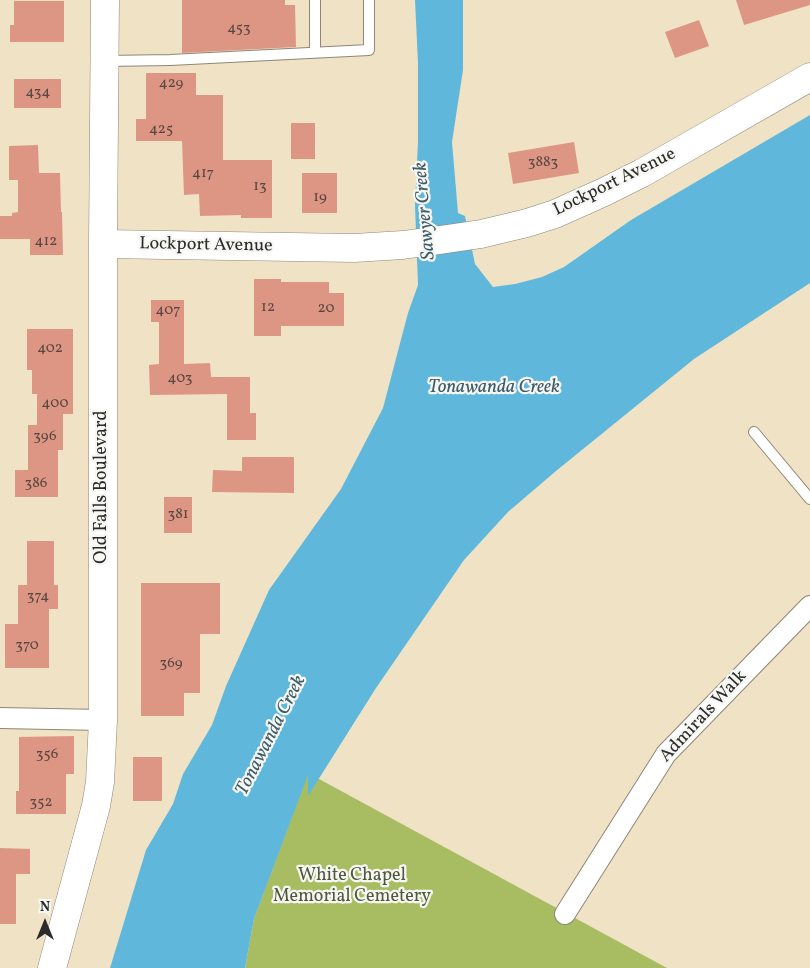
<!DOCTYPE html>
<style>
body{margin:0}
#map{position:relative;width:810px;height:968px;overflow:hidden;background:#f0e2c5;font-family:Vollkorn,serif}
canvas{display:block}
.north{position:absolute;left:20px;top:898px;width:50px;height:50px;-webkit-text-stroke:4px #f6f6f2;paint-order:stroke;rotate:0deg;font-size:14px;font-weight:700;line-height:20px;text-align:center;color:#2b2b2b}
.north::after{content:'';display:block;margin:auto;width:18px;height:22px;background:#2b2b2b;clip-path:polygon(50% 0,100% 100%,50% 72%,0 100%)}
</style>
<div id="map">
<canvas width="810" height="968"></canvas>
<div class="north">N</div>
</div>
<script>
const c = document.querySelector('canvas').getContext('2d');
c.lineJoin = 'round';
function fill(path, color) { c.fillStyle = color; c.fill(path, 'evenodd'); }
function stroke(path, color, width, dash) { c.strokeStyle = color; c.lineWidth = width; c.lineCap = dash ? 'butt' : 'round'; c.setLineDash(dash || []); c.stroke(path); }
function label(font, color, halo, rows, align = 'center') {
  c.font = font + ' Vollkorn,serif'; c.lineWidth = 4.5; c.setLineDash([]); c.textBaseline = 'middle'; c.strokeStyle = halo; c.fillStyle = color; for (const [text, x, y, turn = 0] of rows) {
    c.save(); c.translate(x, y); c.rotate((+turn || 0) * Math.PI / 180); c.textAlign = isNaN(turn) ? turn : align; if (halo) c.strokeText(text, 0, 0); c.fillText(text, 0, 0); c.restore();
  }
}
fill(new Path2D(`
 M 308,773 L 667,968 L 245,968 L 254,919 Z`), '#a8bd62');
fill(new Path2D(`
 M 415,0 L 463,0 L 463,70 L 452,142 L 458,213 L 465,216 L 475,264 L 493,287 L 515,284 L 542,277 L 564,267 L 631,220 L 810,115 L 810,283 L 694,359 L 556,471 L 508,512 L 464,560 L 376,688 L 308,796 L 308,775 L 254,919 L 245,968 L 110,968 L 146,850 L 173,804 L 183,774 L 212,725 L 226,686 L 269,590 L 341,489 L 383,408 L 408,313 L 418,285 L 415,205 L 418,142 L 418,63 Z`), '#5fb8dc');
fill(new Path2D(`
 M 182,0 L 285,0 L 285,5 L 295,5 L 296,47 L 182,53 Z
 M 736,0 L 810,0 L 810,5 L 744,25 Z
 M 14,1 L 64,1 L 64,42 L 10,42 L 10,25 L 14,25 Z
 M 699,20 L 709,46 L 675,58 L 665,32 Z
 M 146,73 L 196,73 L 196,95 L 223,95 L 223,160 L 272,160 L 272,218 L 241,218 L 241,215 L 200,216 L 199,194 L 184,195 L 182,141 L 136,141 L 136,119 L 146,119 Z
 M 14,79 L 61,79 L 61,108 L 14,108 Z
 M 291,123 L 315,123 L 315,159 L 291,159 Z
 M 574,142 L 579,173 L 513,184 L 508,153 Z
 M 38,145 L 39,173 L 60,173 L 61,212 L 62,212 L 63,255 L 30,255 L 30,239 L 0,239 L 0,216 L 12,216 L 12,213 L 18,212 L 18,180 L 9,180 L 9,146 Z
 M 302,173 L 337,173 L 337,213 L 302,213 Z
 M 254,279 L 281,279 L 281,282 L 329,282 L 329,293 L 344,293 L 344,326 L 281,326 L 281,336 L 254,336 Z
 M 151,300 L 184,300 L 184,364 L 210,363 L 211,377 L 250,377 L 250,413 L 256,413 L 256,440 L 227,440 L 227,394 L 150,395 L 149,365 L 159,364 L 159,322 L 151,322 Z
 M 27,329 L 73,329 L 73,414 L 63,414 L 63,450 L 58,450 L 58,497 L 15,497 L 15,470 L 28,470 L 28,425 L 37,425 L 37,394 L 32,394 L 32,370 L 27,370 Z
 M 242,457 L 294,457 L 294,493 L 212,492 L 213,470 L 242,471 Z
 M 164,497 L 192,497 L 192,533 L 164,533 Z
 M 27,541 L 54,541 L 54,585 L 58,585 L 58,609 L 49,609 L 49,668 L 5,668 L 5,624 L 18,624 L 18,585 L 27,585 Z
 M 141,583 L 220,583 L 220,634 L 200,634 L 200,693 L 184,693 L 184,716 L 141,716 Z
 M 74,736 L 74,774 L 66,774 L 66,814 L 16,814 L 16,791 L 19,791 L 19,737 Z
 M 133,757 L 162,757 L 162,801 L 133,801 Z
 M 0,848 L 30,849 L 30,874 L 16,874 L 16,924 L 0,924 Z`), '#dd9684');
const lane = new Path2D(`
 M 315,52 L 315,0
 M 105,61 L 170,60 L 369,50 L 369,0
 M 754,432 L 810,499`);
const street = new Path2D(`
 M 0,718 L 103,720
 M 565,914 L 666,754 L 810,606`);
const secondary = new Path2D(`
 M 103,244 L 354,248 L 403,245 L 440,240 L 481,234 L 527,223 L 555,214 L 604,192 L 642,173 L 810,77
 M 52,968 L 96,806 L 100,782 L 103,720 L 103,244 L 105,0`);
stroke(lane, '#8e8678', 12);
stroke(street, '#8e8678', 22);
stroke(secondary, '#8e8678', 29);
stroke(lane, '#fff', 10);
stroke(street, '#fff', 20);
stroke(secondary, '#fff', 28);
label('15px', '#584641', null, [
 ["453",239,29],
 ["429",171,84],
 ["434",38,93],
 ["425",161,130],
 ["3883",543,163],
 ["417",203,174],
 ["13",260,187],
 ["19",320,198],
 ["412",46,242],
 ["12",268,308],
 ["20",326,309],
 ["407",168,311],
 ["402",50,349],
 ["403",180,379],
 ["400",55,404],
 ["396",45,437],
 ["386",36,484],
 ["381",178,515],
 ["374",38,597],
 ["370",27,646],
 ["369",171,664],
 ["356",47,755],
 ["352",41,803]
]);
label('18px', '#2b2b2b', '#f6f6f2', [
 ["Lockport Avenue",615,183,-26],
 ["Lockport Avenue",206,246,1],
 ["Old Falls Boulevard",103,487,-90],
 ["Admirals Walk",704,717,-47]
]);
label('18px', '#50573c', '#f6f6f2', [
 ["White Chapel",352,877],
 ["Memorial Cemetery",352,898]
]);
label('italic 19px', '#3d5c69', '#f6f6f2', [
 ["Sawyer Creek",426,211,-95],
 ["Tonawanda Creek",494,389],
 ["Tonawanda Creek",272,736,-63]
]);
</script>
